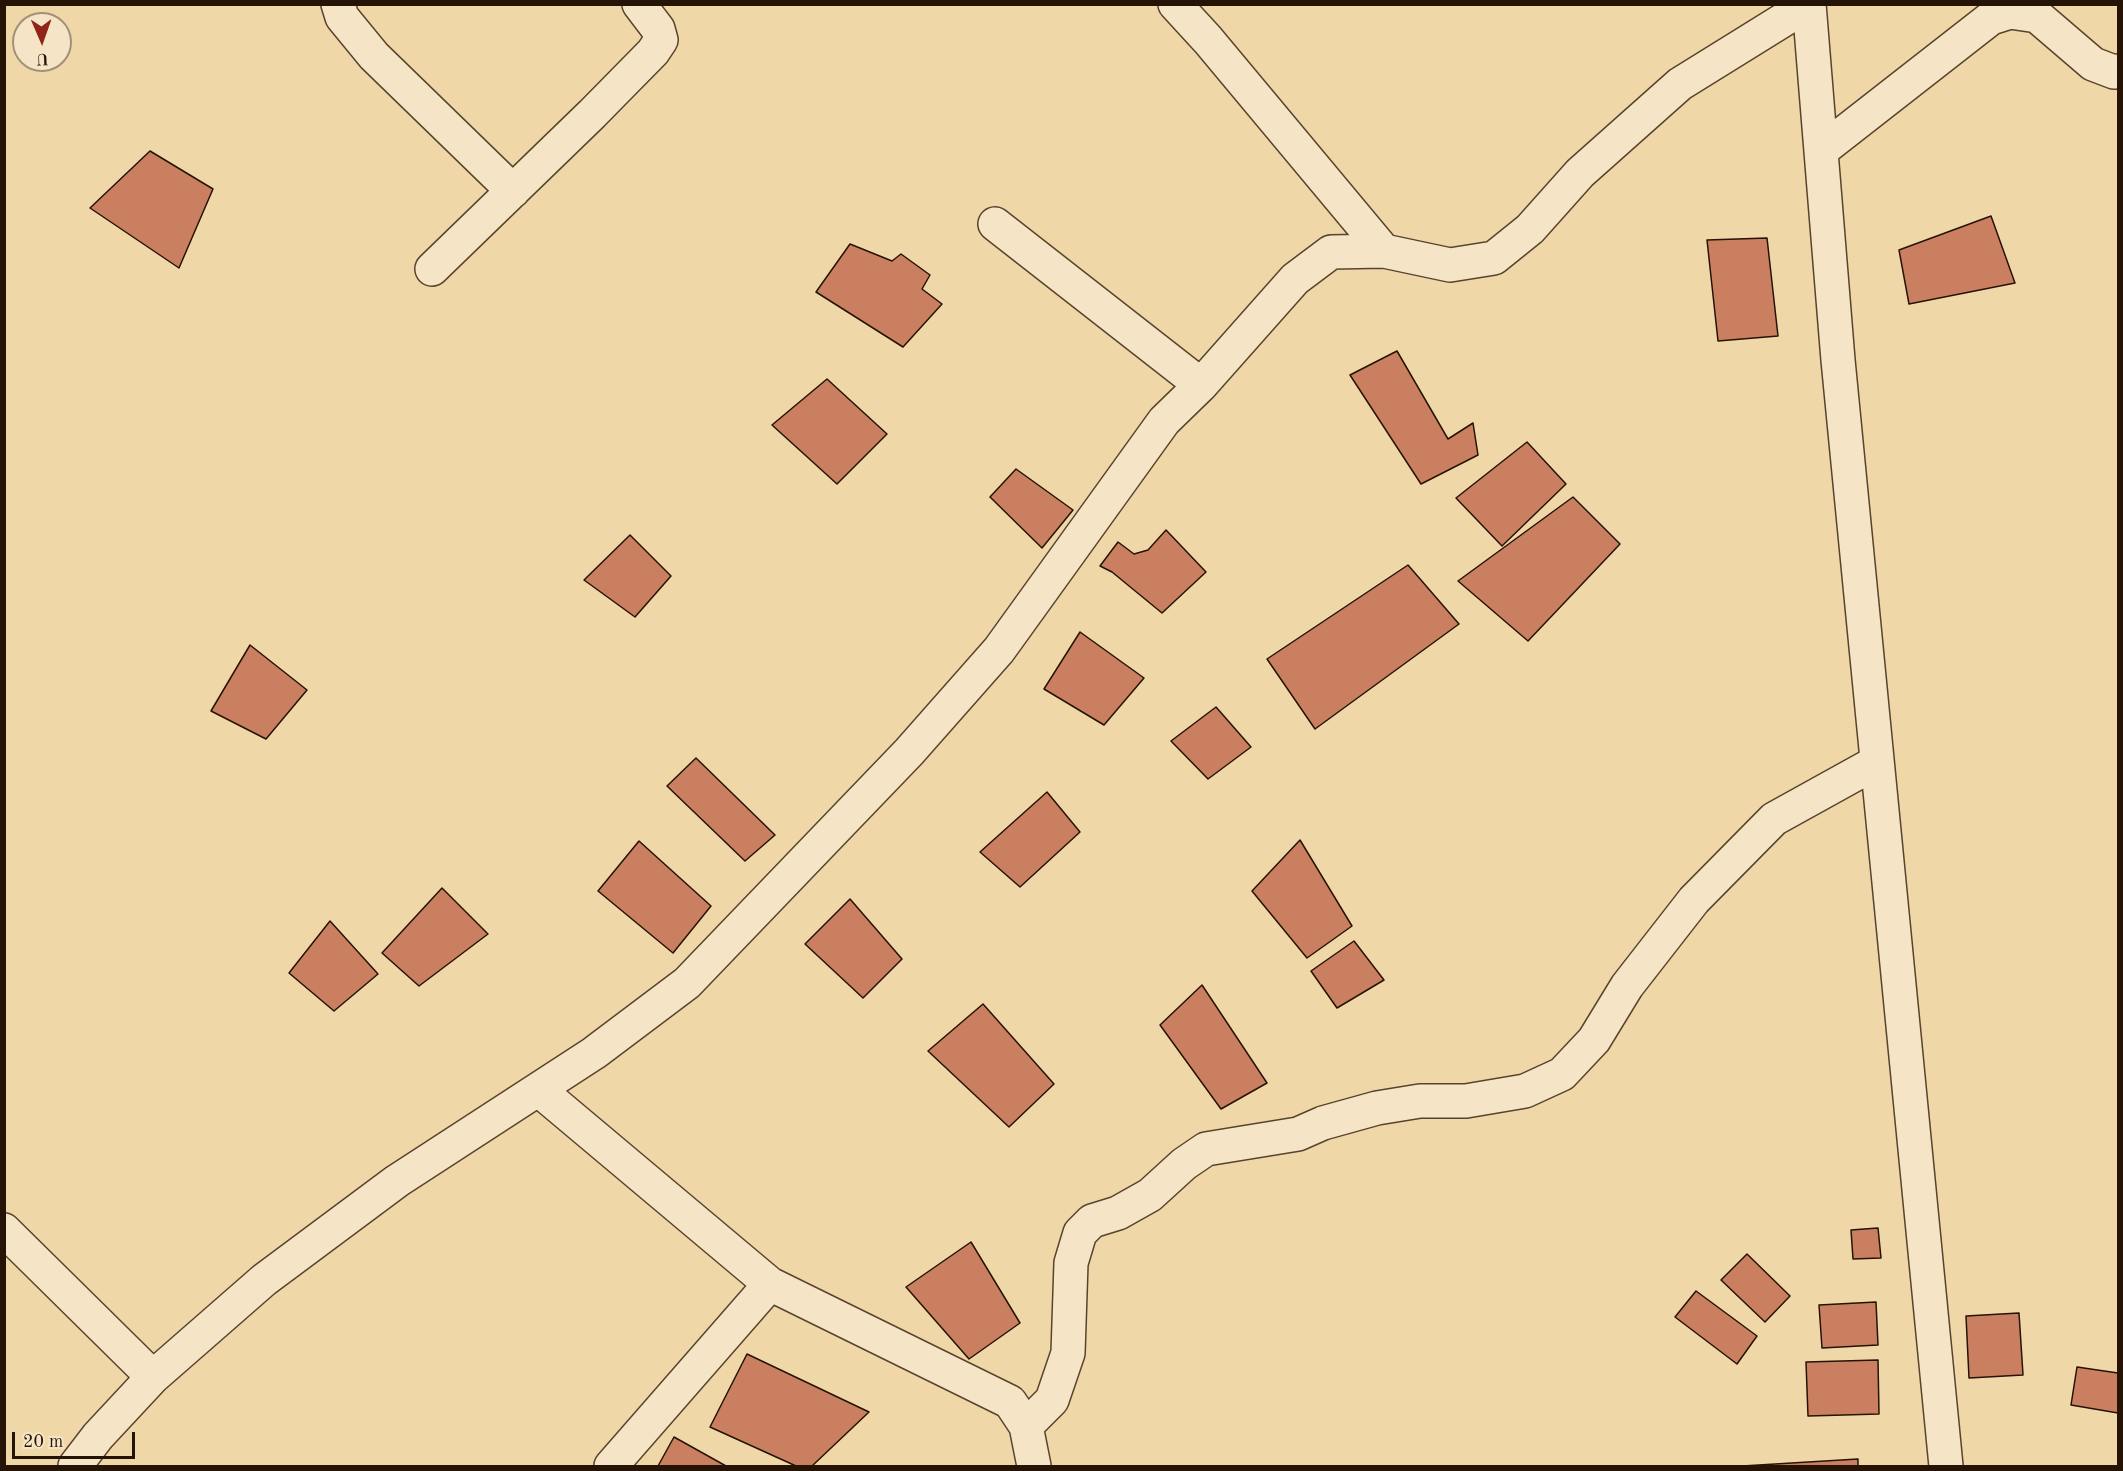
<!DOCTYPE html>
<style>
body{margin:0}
#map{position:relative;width:2123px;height:1471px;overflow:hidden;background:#f0d7a7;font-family:"Old Standard TT",serif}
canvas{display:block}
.frame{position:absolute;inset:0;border:6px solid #251306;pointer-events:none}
.north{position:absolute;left:12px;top:12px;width:60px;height:60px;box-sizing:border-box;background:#f5e5c6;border:2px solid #a29179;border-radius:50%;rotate:178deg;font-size:16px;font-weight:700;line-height:24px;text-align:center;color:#251306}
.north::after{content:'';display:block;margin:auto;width:21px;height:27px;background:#8f2418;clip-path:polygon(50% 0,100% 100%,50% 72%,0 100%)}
.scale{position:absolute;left:12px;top:1432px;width:123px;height:27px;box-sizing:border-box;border:3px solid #251306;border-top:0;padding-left:8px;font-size:18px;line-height:21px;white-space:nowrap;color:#251306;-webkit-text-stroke:4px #f5e5c6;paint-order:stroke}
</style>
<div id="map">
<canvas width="2123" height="1471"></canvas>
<div class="frame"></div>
<div class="north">U</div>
<div class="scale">20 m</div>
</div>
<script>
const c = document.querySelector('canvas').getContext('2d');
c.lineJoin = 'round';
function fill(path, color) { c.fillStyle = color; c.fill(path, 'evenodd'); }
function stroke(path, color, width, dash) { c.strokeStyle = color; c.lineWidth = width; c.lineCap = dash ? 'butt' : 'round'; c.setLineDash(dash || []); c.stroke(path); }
const building = new Path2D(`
 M 150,151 L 213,189 L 179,268 L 90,208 Z
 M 1991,216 L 2015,283 L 1909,304 L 1899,250 Z
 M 1767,238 L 1778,336 L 1718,341 L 1707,240 Z
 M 850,244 L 892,261 L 901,254 L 930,275 L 922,289 L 942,304 L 903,347 L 816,292 Z
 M 1397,351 L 1448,439 L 1473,423 L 1478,455 L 1421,484 L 1350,375 Z
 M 827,379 L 887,434 L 837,484 L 772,425 Z
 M 1527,442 L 1566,484 L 1502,546 L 1456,498 Z
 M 1016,469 L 1073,510 L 1042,548 L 990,497 Z
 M 1573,497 L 1620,544 L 1528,641 L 1458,581 Z
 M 1166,530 L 1206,572 L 1162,613 L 1112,572 L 1100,566 L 1118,542 L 1134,554 L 1148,550 Z
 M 630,535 L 671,576 L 635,617 L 584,580 Z
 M 1408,565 L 1459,624 L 1315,729 L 1267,659 Z
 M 1080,632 L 1144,678 L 1104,725 L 1044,689 Z
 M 250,645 L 307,690 L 266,739 L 211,711 Z
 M 1216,707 L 1251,747 L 1208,779 L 1171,741 Z
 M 696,758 L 775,835 L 745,861 L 667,786 Z
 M 1047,792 L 1080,832 L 1020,887 L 980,852 Z
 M 1300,840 L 1352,926 L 1307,958 L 1252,891 Z
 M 639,841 L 711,906 L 673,953 L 598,891 Z
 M 442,888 L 488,934 L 419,986 L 382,953 Z
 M 850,899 L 902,959 L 863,998 L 805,944 Z
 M 330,921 L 378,974 L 334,1011 L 289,973 Z
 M 1354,941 L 1384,980 L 1337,1008 L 1311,971 Z
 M 1202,985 L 1267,1083 L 1221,1109 L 1160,1025 Z
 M 983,1004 L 1054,1084 L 1009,1127 L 928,1051 Z
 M 1878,1228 L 1881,1258 L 1853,1259 L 1851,1230 Z
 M 971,1242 L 1020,1323 L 969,1359 L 906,1287 Z
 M 1747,1254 L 1790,1296 L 1765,1322 L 1721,1280 Z
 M 1696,1291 L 1757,1336 L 1737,1364 L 1675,1317 Z
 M 1876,1302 L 1878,1345 L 1822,1348 L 1819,1305 Z
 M 2019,1313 L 2023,1375 L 1969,1378 L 1966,1316 Z
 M 747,1354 L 869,1412 L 812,1466 L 796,1466 L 710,1427 Z
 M 1878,1360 L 1879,1414 L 1808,1416 L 1806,1362 Z
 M 2077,1367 L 2118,1373 L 2118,1413 L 2071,1405 Z
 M 674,1437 L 726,1466 L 658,1466 Z
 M 1858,1459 L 1858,1466 L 1742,1466 Z`);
fill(building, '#ca8060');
stroke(building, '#251306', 1.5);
const minor = new Path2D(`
 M 338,4 L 342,17 L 374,56 L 513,191
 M 1175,4 L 1208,40 L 1384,251
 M 1809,4 L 1838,360 L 1946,1466
 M 1822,150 L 1991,18 L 2010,12 L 2037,16 L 2093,64 L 2114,72 L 2118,71
 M 995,224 L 1201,385
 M 432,269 L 592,114 L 653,52 L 661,40 L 658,29 L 639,4
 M 539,1090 L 770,1284 L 611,1466
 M 4,1230 L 153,1377
 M 770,1284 L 1010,1402 L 1026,1426 L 1034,1466
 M 1026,1426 L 1052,1400 L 1068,1353 L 1071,1263 L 1080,1233 L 1092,1221 L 1118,1213 L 1150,1195 L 1184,1164 L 1206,1149 L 1298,1134 L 1323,1123 L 1377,1108 L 1420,1101 L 1466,1101 L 1525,1091 L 1562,1074 L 1594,1040 L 1627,986 L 1694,900 L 1774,819 L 1877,762
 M 75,1466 L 98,1436 L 153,1377 L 264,1280 L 397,1181 L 594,1053 L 687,983 L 909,752 L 999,650 L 1164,421 L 1201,385 L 1295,279 L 1331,252 L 1384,251 L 1450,265 L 1494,258 L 1530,229 L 1580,173 L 1680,84 L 1809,4`);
stroke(minor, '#58442e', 36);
stroke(minor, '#f5e5c6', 33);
</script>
